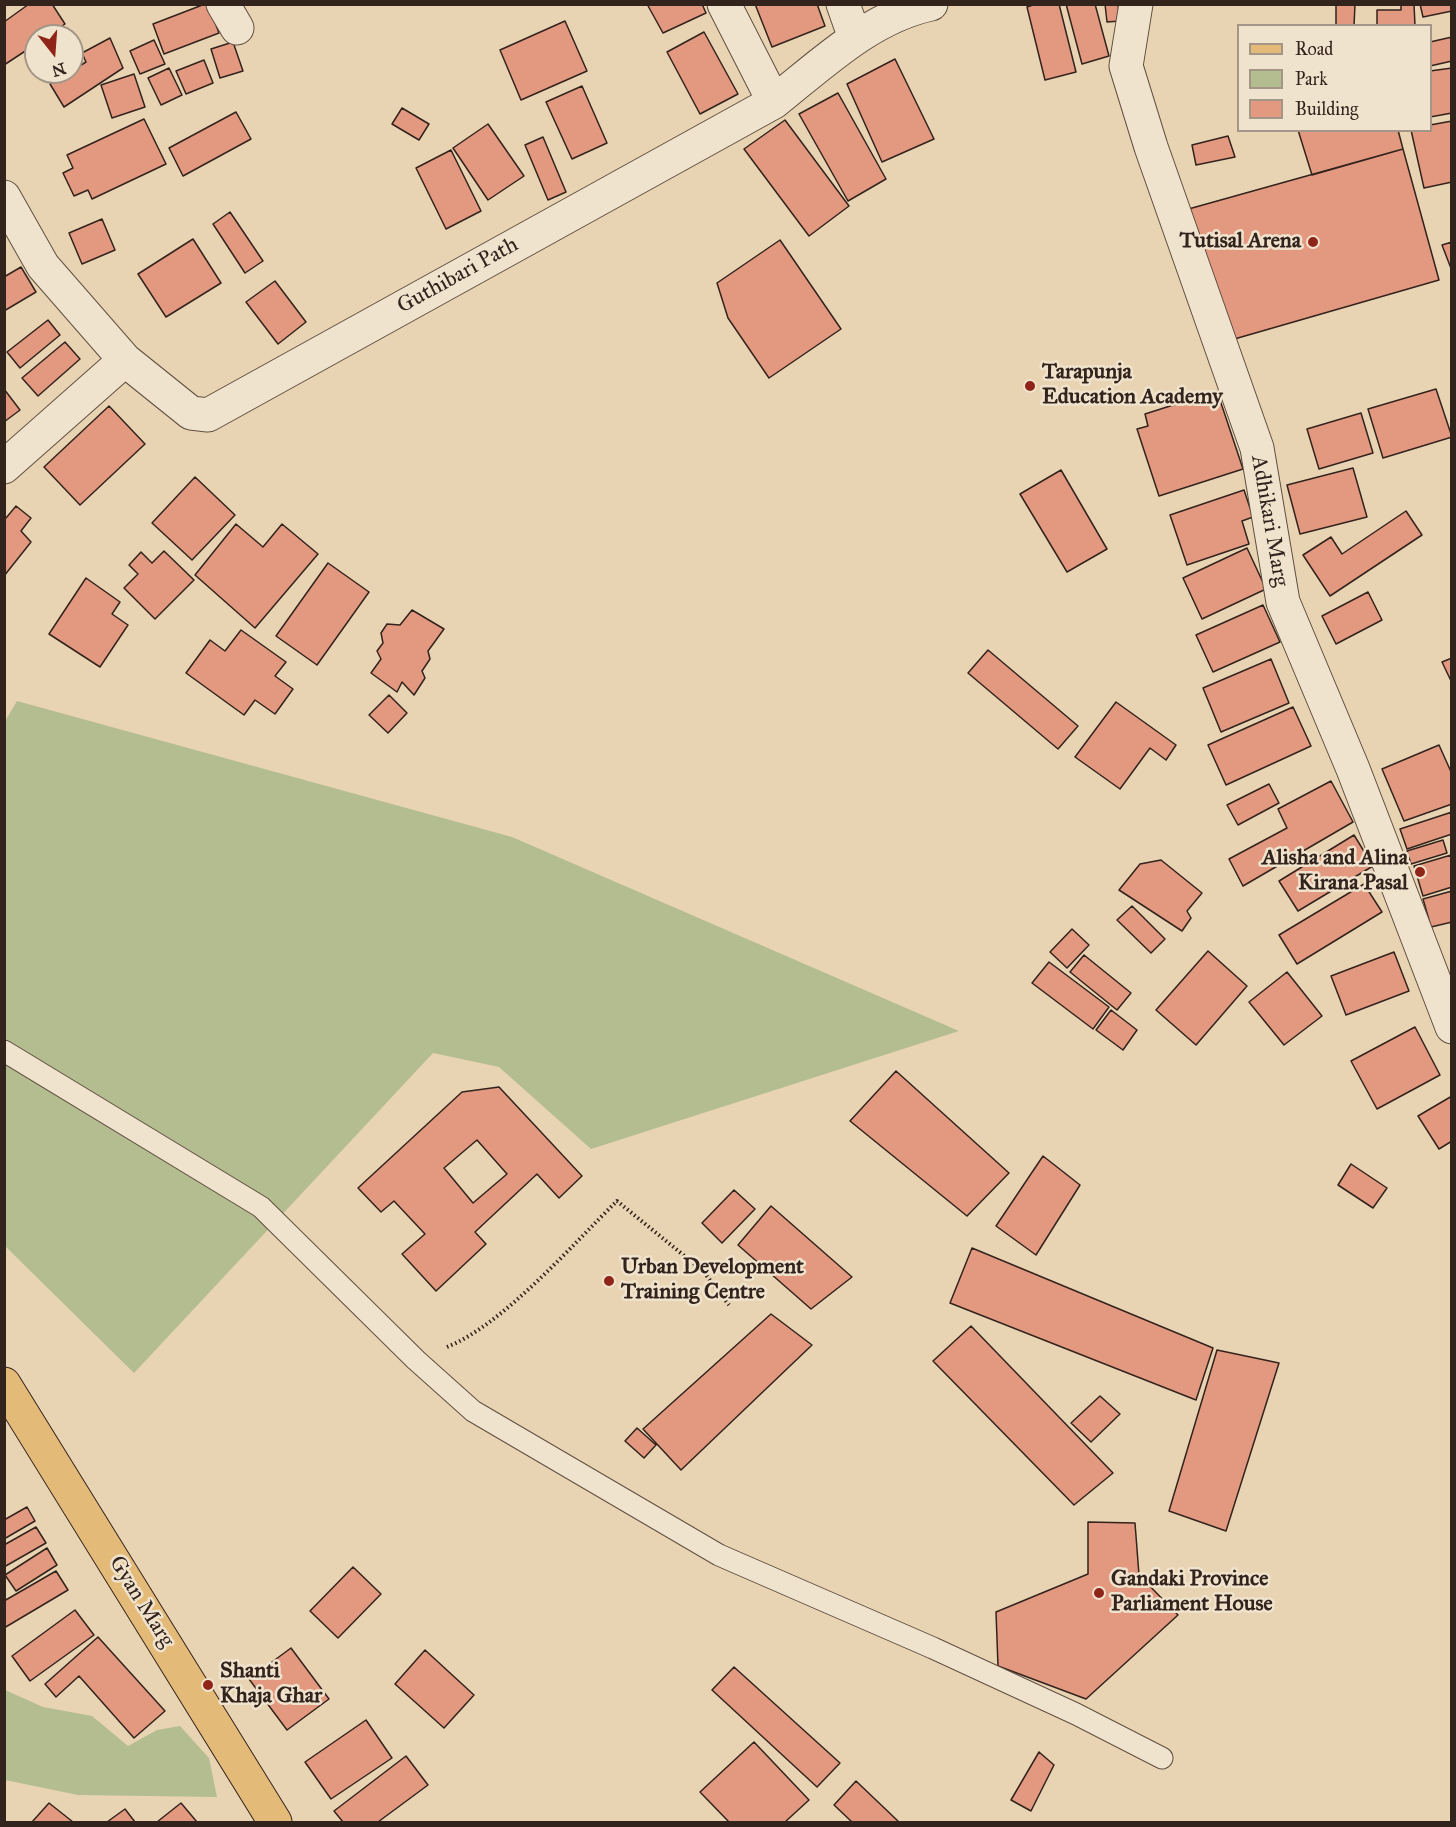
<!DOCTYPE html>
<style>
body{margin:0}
#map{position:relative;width:1456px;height:1827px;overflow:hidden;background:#e8d4b2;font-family:"IM FELL Great Primer",serif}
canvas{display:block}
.frame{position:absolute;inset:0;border:6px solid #33231d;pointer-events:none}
.legend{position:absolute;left:1237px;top:24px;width:195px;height:108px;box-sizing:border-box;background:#f0e3cd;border:2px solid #a49687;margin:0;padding:8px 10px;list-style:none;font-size:18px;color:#33231d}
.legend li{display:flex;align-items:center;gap:12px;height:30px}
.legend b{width:30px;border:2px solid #a49687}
.north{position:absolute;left:24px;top:24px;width:60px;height:60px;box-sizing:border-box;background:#f0e3cd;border:2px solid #a49687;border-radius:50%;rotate:163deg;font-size:16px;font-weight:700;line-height:24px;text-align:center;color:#33231d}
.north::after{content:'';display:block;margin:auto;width:21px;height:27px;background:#8f2418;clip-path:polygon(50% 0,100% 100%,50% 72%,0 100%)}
</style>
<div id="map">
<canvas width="1456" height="1827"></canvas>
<div class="frame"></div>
<ul class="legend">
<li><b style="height:8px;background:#e4ba79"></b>Road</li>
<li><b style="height:16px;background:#b3bd8f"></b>Park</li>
<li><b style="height:16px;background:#e39980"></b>Building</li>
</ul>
<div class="north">N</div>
</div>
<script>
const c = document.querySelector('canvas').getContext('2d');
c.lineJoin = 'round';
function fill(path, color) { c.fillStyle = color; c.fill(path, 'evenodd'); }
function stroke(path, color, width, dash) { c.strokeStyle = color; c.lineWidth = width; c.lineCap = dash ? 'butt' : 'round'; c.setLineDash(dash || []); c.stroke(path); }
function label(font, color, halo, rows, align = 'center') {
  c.font = font + ' "IM FELL Great Primer",serif'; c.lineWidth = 5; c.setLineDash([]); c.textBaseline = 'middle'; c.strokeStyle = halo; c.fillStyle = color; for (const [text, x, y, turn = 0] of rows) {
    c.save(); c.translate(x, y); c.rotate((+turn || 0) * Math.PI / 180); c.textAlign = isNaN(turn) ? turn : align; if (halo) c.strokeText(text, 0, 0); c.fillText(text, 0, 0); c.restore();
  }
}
fill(new Path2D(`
 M 17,701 L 512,837 L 959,1031 L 591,1149 L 499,1067 L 433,1053 L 134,1373 L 5,1246 L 4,723 Z
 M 5,1690 L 43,1707 L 92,1716 L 128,1746 L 157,1730 L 180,1726 L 209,1758 L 217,1797 L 78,1795 L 5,1780 Z`), '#b3bd8f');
const building = new Path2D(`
 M 29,4 L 52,4 L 65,24 L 47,36 L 36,36 L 36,44 L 4,65 L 4,22 Z
 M 205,4 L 208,4 L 219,33 L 164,54 L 153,24 Z
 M 647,4 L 702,4 L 706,13 L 663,33 Z
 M 755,4 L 817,4 L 825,26 L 772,47 Z
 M 1036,4 L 1059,4 L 1076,72 L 1045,80 L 1027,7 Z
 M 1066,4 L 1095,4 L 1109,56 L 1082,64 Z
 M 1105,4 L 1118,4 L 1120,21 L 1107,22 Z
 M 1336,4 L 1355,4 L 1354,26 L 1336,26 Z
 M 1401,4 L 1414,4 L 1415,26 L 1377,26 L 1377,10 L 1401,10 Z
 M 1420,4 L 1452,4 L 1452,11 L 1423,17 Z
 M 565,21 L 587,71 L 521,100 L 500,50 Z
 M 704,32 L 738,94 L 700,114 L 667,52 Z
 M 1452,37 L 1452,61 L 1430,66 L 1430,42 Z
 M 110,38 L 123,68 L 64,107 L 50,84 L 86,62 L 82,53 Z
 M 154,40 L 165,64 L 140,74 L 130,51 Z
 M 233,42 L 243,71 L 220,78 L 211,49 Z
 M 895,59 L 934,139 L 882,162 L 847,84 Z
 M 204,60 L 213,83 L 186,94 L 176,71 Z
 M 169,68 L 182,95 L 161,105 L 148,78 Z
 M 1452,68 L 1452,113 L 1430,117 L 1430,71 Z
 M 134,74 L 145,107 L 112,118 L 101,85 Z
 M 582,86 L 607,143 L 572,159 L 546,102 Z
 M 838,93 L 886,179 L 848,201 L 799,114 Z
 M 402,108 L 429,124 L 419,140 L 392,124 Z
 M 236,112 L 251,139 L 183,176 L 169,148 Z
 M 144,119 L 166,164 L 92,199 L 88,190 L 74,196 L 63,173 L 73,168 L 67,155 Z
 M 785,120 L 849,206 L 809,236 L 744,149 Z
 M 1452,121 L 1452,182 L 1424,188 L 1411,130 L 1430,130 L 1430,125 Z
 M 488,124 L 524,176 L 488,200 L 453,148 Z
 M 1298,130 L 1398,130 L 1403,149 L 1312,175 Z
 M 1228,136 L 1235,157 L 1196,165 L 1192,145 Z
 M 543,137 L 566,192 L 548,200 L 525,145 Z
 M 1403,149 L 1439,280 L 1231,340 L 1185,210 Z
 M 451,150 L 481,211 L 446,229 L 416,168 Z
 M 230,212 L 263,261 L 245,273 L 213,224 Z
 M 102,219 L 115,250 L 82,264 L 69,233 Z
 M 193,239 L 221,283 L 166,317 L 138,274 Z
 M 780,240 L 841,329 L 769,378 L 728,318 L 717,283 Z
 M 1452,242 L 1452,271 L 1442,245 Z
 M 21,267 L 36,292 L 4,311 L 4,277 Z
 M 275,281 L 306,322 L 278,344 L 246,302 Z
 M 48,320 L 60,335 L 20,368 L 7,352 Z
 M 65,342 L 80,359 L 38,396 L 22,378 Z
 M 4,389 L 20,410 L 4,422 Z
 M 1436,389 L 1452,437 L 1383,458 L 1368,409 Z
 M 1217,391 L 1243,469 L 1159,496 L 1137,429 L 1148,426 L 1145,414 Z
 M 109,406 L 145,444 L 80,505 L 44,467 Z
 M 1361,413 L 1373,453 L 1319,469 L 1307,429 Z
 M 1353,468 L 1367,517 L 1300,534 L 1287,485 Z
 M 1061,470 L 1107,549 L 1067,572 L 1020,494 Z
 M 195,477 L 235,515 L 192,560 L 152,523 Z
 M 1244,490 L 1253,517 L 1242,521 L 1249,544 L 1187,565 L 1170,515 Z
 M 16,506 L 31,518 L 21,531 L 31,542 L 4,576 L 4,516 L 6,518 Z
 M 1406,511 L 1422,535 L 1330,596 L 1303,555 L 1331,537 L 1342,554 Z
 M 236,524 L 263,547 L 282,524 L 318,554 L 255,628 L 195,575 Z
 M 1247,548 L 1266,589 L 1202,619 L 1183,578 Z
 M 164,551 L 194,580 L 155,619 L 124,588 L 138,574 L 129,565 L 141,552 L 152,563 Z
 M 328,563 L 369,592 L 317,665 L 276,636 Z
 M 86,578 L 120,602 L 112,614 L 128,625 L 100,667 L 49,634 Z
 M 1368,592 L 1382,620 L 1336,644 L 1322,616 Z
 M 1263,605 L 1280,642 L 1213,672 L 1196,635 Z
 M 412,610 L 444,629 L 428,651 L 430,659 L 422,671 L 425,678 L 414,695 L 402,682 L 397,692 L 371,673 L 381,659 L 377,651 L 383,643 L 381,633 L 387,624 L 400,625 Z
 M 241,630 L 286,662 L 275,676 L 293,689 L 275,714 L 255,700 L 244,715 L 186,673 L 210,640 L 225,651 Z
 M 988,650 L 1078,726 L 1058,749 L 968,673 Z
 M 1452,658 L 1452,683 L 1442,662 Z
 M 1271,659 L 1289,703 L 1221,732 L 1203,688 Z
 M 389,695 L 407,713 L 388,733 L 369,715 Z
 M 1116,702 L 1176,745 L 1166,760 L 1150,748 L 1120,789 L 1075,757 Z
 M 1293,707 L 1311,746 L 1226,785 L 1208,745 Z
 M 1439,745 L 1452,774 L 1452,804 L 1404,821 L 1382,769 Z
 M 1331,781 L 1353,822 L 1243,886 L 1229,859 L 1287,828 L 1278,809 Z
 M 1269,784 L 1279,803 L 1238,825 L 1227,805 Z
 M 1452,812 L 1452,834 L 1407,849 L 1400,829 Z
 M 1354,835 L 1373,866 L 1298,911 L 1279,881 Z
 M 1443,840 L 1447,853 L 1411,864 L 1407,851 Z
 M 1451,855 L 1452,887 L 1423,896 L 1414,866 Z
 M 1161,860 L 1202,893 L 1187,911 L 1191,918 L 1182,931 L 1119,890 L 1140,864 Z
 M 1364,884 L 1382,912 L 1297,964 L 1279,935 Z
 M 1452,891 L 1452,922 L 1431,927 L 1423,899 Z
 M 1132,906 L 1165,939 L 1151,953 L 1117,920 Z
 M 1072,929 L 1089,945 L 1067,968 L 1050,952 Z
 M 1208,951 L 1247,986 L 1196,1045 L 1156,1010 Z
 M 1394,952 L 1409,991 L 1346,1015 L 1331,976 Z
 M 1084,955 L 1131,993 L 1117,1010 L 1070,972 Z
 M 1049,962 L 1109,1007 L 1093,1029 L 1032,983 Z
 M 1287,972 L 1322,1016 L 1284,1045 L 1249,1002 Z
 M 1111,1010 L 1137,1030 L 1123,1050 L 1096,1030 Z
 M 1415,1027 L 1440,1075 L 1377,1109 L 1351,1061 Z
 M 896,1071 L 1009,1173 L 967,1216 L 850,1121 Z
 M 499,1087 L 582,1176 L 559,1198 L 537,1174 L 475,1232 L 486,1244 L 436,1291 L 402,1254 L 425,1234 L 394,1201 L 381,1212 L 358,1188 L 462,1092 ZM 477,1140 L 507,1174 L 473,1203 L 444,1168 Z
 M 1452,1096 L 1452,1141 L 1439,1149 L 1418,1116 Z
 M 1043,1156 L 1080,1185 L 1036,1255 L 996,1226 Z
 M 1351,1164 L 1387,1188 L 1373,1208 L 1338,1185 Z
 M 734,1190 L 755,1209 L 722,1243 L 702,1223 Z
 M 771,1206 L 852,1277 L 811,1309 L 738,1245 Z
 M 972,1248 L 1213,1348 L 1196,1400 L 950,1303 Z
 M 771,1314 L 812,1345 L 681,1470 L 643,1429 Z
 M 971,1326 L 1113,1473 L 1074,1505 L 933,1361 Z
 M 1217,1350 L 1279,1363 L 1226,1531 L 1169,1511 Z
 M 1100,1396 L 1120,1414 L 1091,1442 L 1071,1423 Z
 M 637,1428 L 656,1445 L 644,1458 L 625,1441 Z
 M 27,1507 L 35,1521 L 4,1539 L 4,1520 Z
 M 1088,1522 L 1135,1523 L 1139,1575 L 1178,1615 L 1086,1699 L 998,1666 L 996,1612 L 1088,1574 Z
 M 36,1527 L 46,1543 L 4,1567 L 4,1545 Z
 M 47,1548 L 57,1565 L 16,1591 L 5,1575 Z
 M 353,1567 L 381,1594 L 338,1638 L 310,1611 Z
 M 56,1571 L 68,1590 L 4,1628 L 4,1601 Z
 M 75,1610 L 94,1635 L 30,1681 L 12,1656 Z
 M 98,1637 L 165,1711 L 134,1738 L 79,1676 L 56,1697 L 45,1684 Z
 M 291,1648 L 329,1699 L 287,1730 L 249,1679 Z
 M 425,1650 L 474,1695 L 444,1728 L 395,1684 Z
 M 734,1667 L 840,1763 L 817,1787 L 712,1690 Z
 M 366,1720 L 392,1758 L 331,1799 L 305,1762 Z
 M 754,1742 L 809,1800 L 785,1822 L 729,1822 L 700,1792 Z
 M 1039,1752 L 1054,1765 L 1031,1811 L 1011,1800 Z
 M 406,1756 L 428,1785 L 378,1822 L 343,1822 L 334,1811 Z
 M 856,1781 L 899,1822 L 852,1822 L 834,1805 Z
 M 49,1803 L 73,1822 L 32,1822 Z
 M 181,1803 L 197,1822 L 157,1822 Z
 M 125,1809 L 135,1822 L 107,1822 Z`);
fill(building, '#e39980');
stroke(building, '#33231d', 1.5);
const service = new Path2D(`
 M 4,1051 L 261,1207 L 416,1360 L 473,1411 L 719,1555 L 933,1648 L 1076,1714 L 1162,1758`);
const minor = new Path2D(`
 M 223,4 L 237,28
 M 724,4 L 774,102
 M 843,4 L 855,38
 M 1136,4 L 1126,66 L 1151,147 L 1257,448 L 1283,602 L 1353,769 L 1452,1027
 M 4,197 L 43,266 L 125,360
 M 4,467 L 125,360 L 191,413 L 208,415 L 774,102 C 822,64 870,17 931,4`);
const primary = new Path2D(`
 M 4,1384 L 275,1822`);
stroke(service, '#604f42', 23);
stroke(minor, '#604f42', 35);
stroke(primary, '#33231d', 35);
stroke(new Path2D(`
 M 447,1347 C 504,1324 572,1245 617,1201 L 703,1271 L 729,1305`), '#33231d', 4, [1.5, 3]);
stroke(service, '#f0e3cd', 21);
stroke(minor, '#f0e3cd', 33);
stroke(primary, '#e4ba79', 33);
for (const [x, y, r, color] of [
 [1313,242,6,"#8f2418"],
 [1030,386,6,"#8f2418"],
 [1420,872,6,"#8f2418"],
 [609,1281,6,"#8f2418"],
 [1099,1593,6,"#8f2418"],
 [208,1685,6,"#8f2418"]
]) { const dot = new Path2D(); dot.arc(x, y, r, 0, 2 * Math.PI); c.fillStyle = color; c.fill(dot); stroke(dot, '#f0e3cd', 2); }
label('bold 22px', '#33231d', '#f0e3cd', [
 ["Tutisal Arena",1301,242,"right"],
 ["Tarapunja",1042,373],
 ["Education Academy",1042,398],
 ["Alisha and Alina",1408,859,"right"],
 ["Kirana Pasal",1408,884,"right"],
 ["Urban Development",621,1268],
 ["Training Centre",621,1293],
 ["Gandaki Province",1111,1580],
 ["Parliament House",1111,1605],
 ["Shanti",220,1672],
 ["Khaja Ghar",220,1697]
], 'left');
label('22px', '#33231d', '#f0e3cd', [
 ["Guthibari Path",458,276,-29],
 ["Adhikari Marg",1269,521,80],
 ["Gyan Marg",141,1602,58]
]);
</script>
